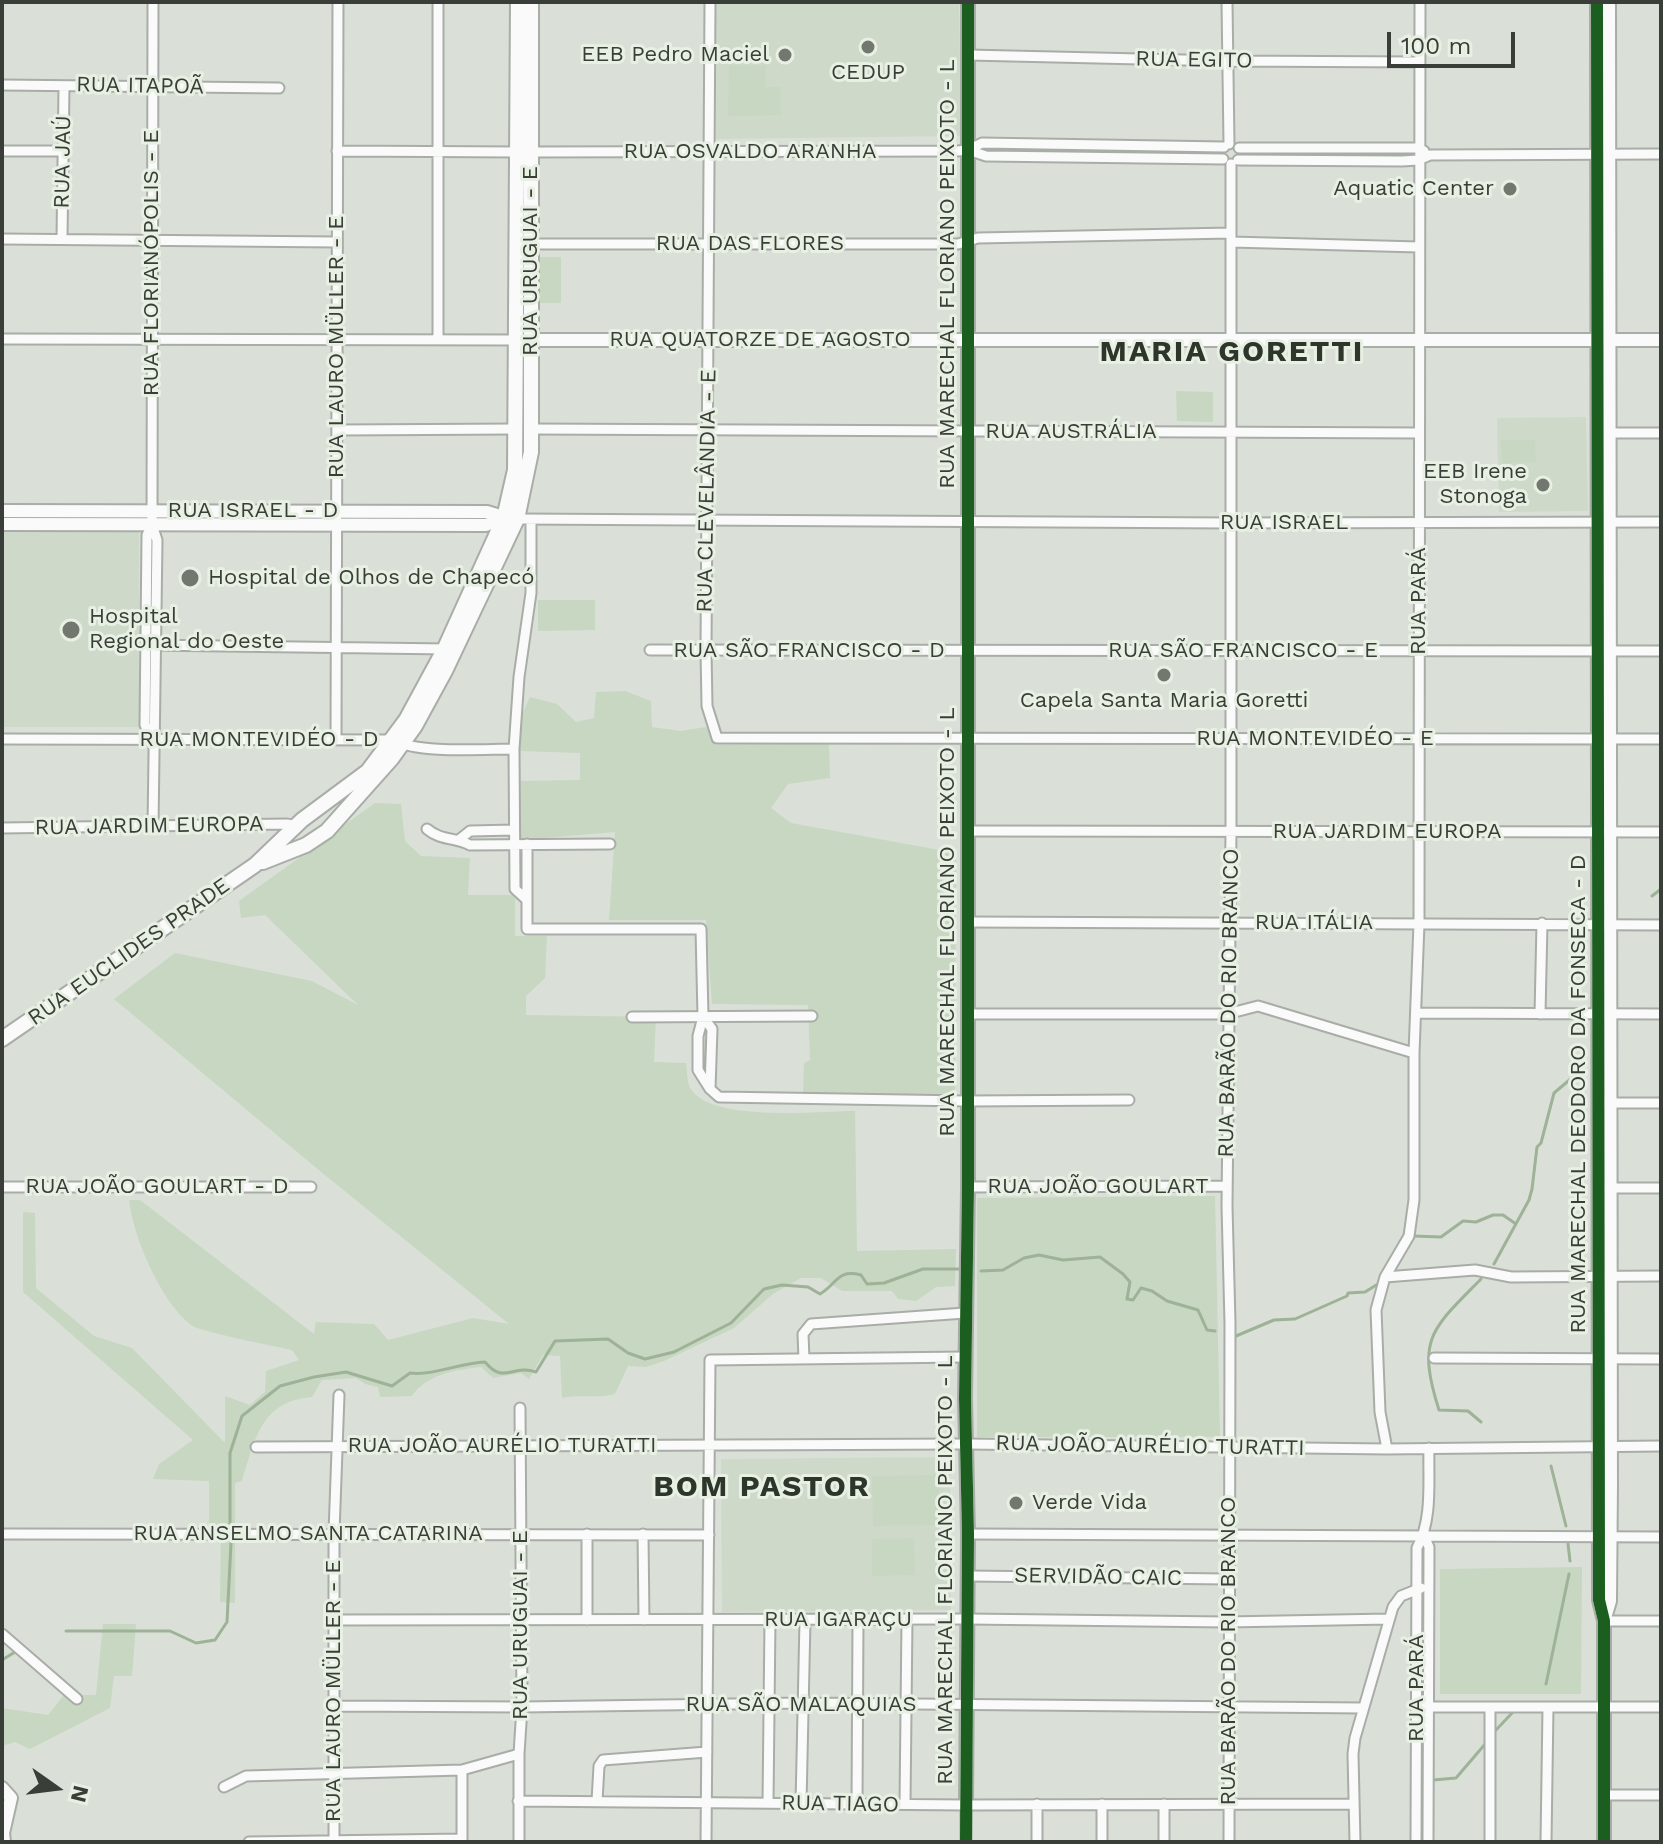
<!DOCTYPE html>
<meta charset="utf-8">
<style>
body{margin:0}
#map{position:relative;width:1663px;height:1844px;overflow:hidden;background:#dae0d8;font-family:"Work Sans",sans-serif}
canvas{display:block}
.frame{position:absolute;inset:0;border:4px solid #3a3e38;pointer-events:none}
.north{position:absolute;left:16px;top:1748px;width:80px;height:80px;-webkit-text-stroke:6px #e7f0e3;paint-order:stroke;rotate:104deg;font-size:22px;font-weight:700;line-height:32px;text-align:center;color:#3a3e38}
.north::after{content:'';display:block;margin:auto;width:28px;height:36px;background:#3a3e38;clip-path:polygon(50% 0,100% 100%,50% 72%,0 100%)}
.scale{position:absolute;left:1387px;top:32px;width:128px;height:36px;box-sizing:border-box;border:4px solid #3a3e38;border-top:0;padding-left:10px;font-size:24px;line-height:28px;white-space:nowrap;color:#3a3e38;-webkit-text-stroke:6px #e7f0e3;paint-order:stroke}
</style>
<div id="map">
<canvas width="1663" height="1844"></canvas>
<div class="frame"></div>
<div class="north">N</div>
<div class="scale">100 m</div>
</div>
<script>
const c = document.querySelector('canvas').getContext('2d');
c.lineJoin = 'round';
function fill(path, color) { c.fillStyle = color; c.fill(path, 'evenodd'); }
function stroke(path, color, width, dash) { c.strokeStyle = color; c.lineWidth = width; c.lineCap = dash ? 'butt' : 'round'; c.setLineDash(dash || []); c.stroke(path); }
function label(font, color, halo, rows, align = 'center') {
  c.font = font + ' "Work Sans",sans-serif'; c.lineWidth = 6; c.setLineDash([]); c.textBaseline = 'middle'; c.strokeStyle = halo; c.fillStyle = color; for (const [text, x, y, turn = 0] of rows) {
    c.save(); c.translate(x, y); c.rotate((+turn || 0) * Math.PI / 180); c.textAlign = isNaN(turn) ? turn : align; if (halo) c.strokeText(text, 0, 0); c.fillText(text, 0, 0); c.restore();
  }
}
fill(new Path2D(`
 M 715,2 L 959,2 L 961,136 L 716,139 Z
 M 1586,417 L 1588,511 L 1499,512 L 1497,418 Z
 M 2,532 L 139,532 L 139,727 L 2,727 Z
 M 950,1457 L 951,1610 L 722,1612 L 721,1459 Z`), '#ced9ca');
fill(new Path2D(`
 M 766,65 L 765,87 L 781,87 L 781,115 L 728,116 L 729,66 Z
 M 537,257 L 561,257 L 561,303 L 536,303 Z
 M 1176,391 L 1213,392 L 1213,422 L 1177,421 Z
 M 1501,440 L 1535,440 L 1536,462 L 1502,463 Z
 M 538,600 L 595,600 L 595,630 L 538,631 Z
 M 625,691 L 651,701 L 652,727 L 681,731 L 706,727 L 716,745 L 829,743 L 830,778 L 788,784 L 771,808 L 791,823 L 956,853 L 955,1097 L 803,1094 L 804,1063 L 810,1060 L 808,1005 L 712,1004 L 706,920 L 609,920 L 615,832 L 520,840 L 521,781 L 580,780 L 580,753 L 520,751 L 520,719 L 530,697 L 557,704 L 576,722 L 594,718 L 596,692 Z
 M 375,803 L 401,804 L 405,841 L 421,856 L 470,858 L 468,895 L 515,895 L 515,936 L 547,936 L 545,978 L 526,996 L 526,1015 L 656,1017 L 654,1062 L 686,1063 C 687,1069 687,1082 690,1088 C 710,1123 819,1111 855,1111 L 857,1251 L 956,1249 L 955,1286 L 936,1287 L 916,1301 L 898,1299 L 892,1291 L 842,1291 L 821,1278 L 801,1278 L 773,1294 L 734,1328 L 664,1361 L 646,1367 L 628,1366 L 615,1394 C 596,1399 581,1394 562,1398 L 560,1356 L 543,1355 L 529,1379 L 521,1373 L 493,1378 L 481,1367 C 455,1370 427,1374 412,1396 L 380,1397 L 378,1387 L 365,1384 L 356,1378 L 322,1380 L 312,1397 C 261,1401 255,1439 242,1481 L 235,1483 L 235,1603 L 220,1602 L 221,1527 L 209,1527 L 209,1481 L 153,1479 L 159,1464 L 193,1440 L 23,1292 L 23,1212 L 35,1213 L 36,1288 L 94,1336 L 132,1348 L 225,1443 L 225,1396 L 250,1405 L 265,1392 L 266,1371 L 299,1360 L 292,1350 C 275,1346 200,1332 191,1325 C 161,1302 133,1237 129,1200 L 140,1200 L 314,1334 L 316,1322 L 374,1324 L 388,1340 L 473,1318 L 509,1324 L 320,1171 L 114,999 L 175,953 L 312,981 L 358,1005 L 265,915 L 241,918 L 239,901 Z
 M 1215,1196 L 1220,1437 L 977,1437 L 977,1198 Z
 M 939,1475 L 940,1525 L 873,1526 L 872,1476 Z
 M 914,1538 L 915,1575 L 872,1576 L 872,1539 Z
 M 1582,1567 L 1581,1694 L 1440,1694 L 1440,1569 Z
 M 103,1624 L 136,1624 L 132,1676 L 114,1676 L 110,1708 L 30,1749 L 15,1742 L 2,1746 L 2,1708 L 48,1715 L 64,1695 L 96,1695 Z`), '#c7d7c1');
stroke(new Path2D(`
 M 1652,896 L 1661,889
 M 1413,1236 L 1441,1237 L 1463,1221 L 1476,1222 L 1493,1215 L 1503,1215 L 1516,1224
 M 1494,1264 L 1529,1200 L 1532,1189 L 1537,1147 L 1541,1143 L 1554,1093 L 1573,1077
 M 981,1271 L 1003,1270 L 1024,1258 L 1039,1255 L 1063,1260 L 1100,1257 L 1123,1274 L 1130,1282 L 1127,1299 L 1133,1300 L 1141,1288 L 1152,1291 L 1167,1301 L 1198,1310 L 1207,1330 L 1215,1331
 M 1481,1279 C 1432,1329 1416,1338 1439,1410 L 1468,1411 L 1481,1422
 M 1236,1336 L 1274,1320 L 1295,1319 L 1347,1296 L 1348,1293 L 1365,1292 L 1378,1284
 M 1551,1466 L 1566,1526
 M 230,1524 L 230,1453 L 242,1416 L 280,1386 L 314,1377 L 346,1372 L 392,1386 L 410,1373 C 433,1376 459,1363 485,1362 C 504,1385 512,1364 536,1372 L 555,1341 L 608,1339 L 628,1353 L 645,1359 L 674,1352 L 731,1323 L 764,1289 L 782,1285 L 808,1287 L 820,1294 C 838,1283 837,1269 861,1275 L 867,1284 L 884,1283 L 923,1269 L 960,1269
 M 1568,1544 L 1570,1561
 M 66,1631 L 170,1631 L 196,1643 L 215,1640 L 227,1622 L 231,1543
 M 2,1660 L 15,1652
 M 1546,1684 L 1569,1574
 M 1496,1730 L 1513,1712
 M 1433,1780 L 1456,1778 L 1486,1743`), '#9eb297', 3);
const minor = new Path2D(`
 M 153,2 L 152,525 L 157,540 L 153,827
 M 438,2 L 438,340
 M 710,2 L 706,650 L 707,706 L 717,738 L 1661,739
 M 1227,2 L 1229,144
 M 968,55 L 1227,61 L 1419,62
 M 2,85 L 279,88
 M 1239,148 L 1419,148 L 1424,151
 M 968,150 L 986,156 L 1223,159
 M 2,151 L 63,151
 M 337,151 L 518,152
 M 531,152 L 957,151 L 968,150 L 982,143 L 1224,147
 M 1238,160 L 1402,161 L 1418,160 L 1430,155 L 1661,154
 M 2,239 L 337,242
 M 62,239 L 64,86
 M 1231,242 L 1419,247
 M 531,244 L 958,244 L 978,238 L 1231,233
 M 2,339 L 519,340
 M 531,429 L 1419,433
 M 337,430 L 517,429
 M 1607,433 L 1661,433
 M 517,519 L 1231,523 L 1661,522
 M 152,525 L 147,535 L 145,725 L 152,739
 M 146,645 L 448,649
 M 650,650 L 1661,651
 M 2,739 L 393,740 C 419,754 482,749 514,749
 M 336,740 L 338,2
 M 2,828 L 287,824 L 296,826
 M 427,829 C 441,841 455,837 470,845 L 610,844
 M 968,831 L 1661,832
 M 460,839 L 470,831 L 514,830
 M 527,844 L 527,929 L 701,929 L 703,1017 L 698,1036 L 698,1070 L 710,1089 L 719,1097 L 967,1101 L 1129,1100
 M 527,900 L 515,889 L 514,749 L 519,677 L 531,593 L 531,520
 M 968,922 L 1661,925
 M 1416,1013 L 1661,1014
 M 968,1014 L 1227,1014 L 1258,1006 L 1414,1053
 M 1540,1014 L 1542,923
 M 632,1017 L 812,1016
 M 703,1017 L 712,1029 L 710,1089
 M 1604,1103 L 1661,1103
 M 2,1187 L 311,1187
 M 968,1187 L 1227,1186
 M 1606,1188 L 1661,1188
 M 1385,1277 L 1475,1270 L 1511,1277 L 1661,1276
 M 1434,1358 L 1661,1359
 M 804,1359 L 803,1334 L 811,1324 L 965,1313
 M 256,1447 L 966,1444 L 1387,1449 L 1661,1446
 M 1387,1449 L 1380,1412 L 1376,1310 L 1385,1277 L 1409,1236 L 1414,1200 L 1414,1053 L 1419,924 L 1420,2
 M 2,1534 L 709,1535
 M 643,1534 L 644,1620
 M 968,1534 L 1661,1537
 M 1424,1536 L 1429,1547 L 1428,1842
 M 968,1576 L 1228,1579
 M 334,1620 L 967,1619 L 1227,1622 L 1389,1619
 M 587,1620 L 587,1534
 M 1604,1621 L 1661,1621
 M 2,1634 L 77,1699
 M 335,1706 L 522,1707 L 802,1703 L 1363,1708
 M 1424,1707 L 1661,1707
 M 224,1787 L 246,1776 L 462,1770
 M 1604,1795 L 1661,1795
 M 518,1801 L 966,1805 L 1354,1804
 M 597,1801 L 599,1766 L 603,1760 L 707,1752
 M 768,1803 L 770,1620
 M 801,1804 L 805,1620
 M 857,1804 L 858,1620
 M 905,1804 L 907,1619
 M 1037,1804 L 1037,1842
 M 1164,1804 L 1164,1842
 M 249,1842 L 462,1839 L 462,1770 L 519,1754
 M 334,1842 L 334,1533 L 339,1395
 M 519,1842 L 519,1754 L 522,1707 L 520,1408
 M 706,1842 L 710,1360 L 965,1357
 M 966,1842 L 966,1805
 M 1102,1842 L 1102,1804
 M 1229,1842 L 1230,1323 L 1227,1206 L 1231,831 L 1231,164
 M 1355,1842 L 1353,1754 L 1355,1738 L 1393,1607 L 1401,1596 L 1421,1588
 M 1416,1842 L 1417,1548 C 1433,1519 1428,1480 1429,1448
 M 1490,1842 L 1490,1708
 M 1546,1842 L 1548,1707`);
const tertiary = new Path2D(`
 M 1597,2 L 1599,1600 L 1604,1621 L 1604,1842
 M 531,340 L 1661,340
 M 2,511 L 487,512 L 510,519
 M 2,524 L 486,525 L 504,518
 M 1605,1618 L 1610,1601 L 1611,1485 L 1609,2
 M 2,1788 L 11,1798 L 3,1833 L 4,1842
 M 966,1805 L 968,1534 L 965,1398 L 968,1187 L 968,2`);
const primary = new Path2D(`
 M 263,862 L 306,845 L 327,831 L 392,758 L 415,726 L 445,671 L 517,519 L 531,452 L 531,2
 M 2,1039 L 255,865 L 302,820 L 368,771 L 406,720 L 445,648 L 504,518 L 515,470 L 518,2`);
stroke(minor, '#a8ada7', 13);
stroke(tertiary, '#a8ada7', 16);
stroke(primary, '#a8ada7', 18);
stroke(minor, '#f9faf9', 9);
stroke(tertiary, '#f9faf9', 12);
stroke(primary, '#f9faf9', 14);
stroke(new Path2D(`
 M 1597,2 L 1599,1600 L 1604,1621 L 1604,1842
 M 966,1842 L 968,1534 L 965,1398 L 968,1187 L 968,2`), '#1b5e20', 12);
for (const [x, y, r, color] of [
 [868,47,8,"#727770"],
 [785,55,8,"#727770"],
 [1510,189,8,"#727770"],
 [1543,485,8,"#727770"],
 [190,578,10,"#727770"],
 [71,630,10,"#727770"],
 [1164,675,8,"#727770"],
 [1016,1503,8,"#727770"]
]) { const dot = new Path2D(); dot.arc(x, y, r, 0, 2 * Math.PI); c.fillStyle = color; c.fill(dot); stroke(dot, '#e7f0e3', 3); }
label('22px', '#3a3e38', '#e7f0e3', [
 ["EEB Pedro Maciel",769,55],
 ["CEDUP",868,73,"center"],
 ["Aquatic Center",1494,189],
 ["EEB Irene",1527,472],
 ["Stonoga",1527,497],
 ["Hospital de Olhos de Chapecó",208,578,"left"],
 ["Hospital",89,617,"left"],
 ["Regional do Oeste",89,642,"left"],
 ["Capela Santa Maria Goretti",1164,701,"center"],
 ["Verde Vida",1032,1503,"left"]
], 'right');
label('22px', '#3a3e38', '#e7f0e3', [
 ["RUA EGITO",1194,60,1],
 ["RUA ITAPOÃ",140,86,1],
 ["RUA OSVALDO ARANHA",750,152],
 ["RUA JAÚ",63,162,-89],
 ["RUA DAS FLORES",750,244],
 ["RUA URUGUAI - E",531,261,-90],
 ["RUA FLORIANÓPOLIS - E",152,263,-90],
 ["RUA MARECHAL FLORIANO PEIXOTO - L",948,274,-90],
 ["RUA QUATORZE DE AGOSTO",760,340],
 ["RUA LAURO MÜLLER - E",337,347,-90],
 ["RUA AUSTRÁLIA",1071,432],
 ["RUA CLEVELÂNDIA - E",707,491,-89],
 ["RUA ISRAEL - D",253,511],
 ["RUA ISRAEL",1284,523],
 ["RUA PARÁ",1419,601,-90],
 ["RUA SÃO FRANCISCO - D",809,651],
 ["RUA SÃO FRANCISCO - E",1243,651],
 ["RUA MONTEVIDÉO - E",1315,739],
 ["RUA MONTEVIDÉO - D",259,740],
 ["RUA JARDIM EUROPA",149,826,-1],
 ["RUA JARDIM EUROPA",1387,832],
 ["RUA MARECHAL FLORIANO PEIXOTO - L",948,922,-90],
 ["RUA ITÁLIA",1314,923],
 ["RUA EUCLIDES PRADE",129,952,-35],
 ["RUA BARÃO DO RIO BRANCO",1229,1003,-89],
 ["RUA MARECHAL DEODORO DA FONSECA - D",1579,1094,-90],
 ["RUA JOÃO GOULART - D",157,1187],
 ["RUA JOÃO GOULART",1098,1187],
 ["RUA JOÃO AURÉLIO TURATTI",502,1446],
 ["RUA JOÃO AURÉLIO TURATTI",1150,1446,1],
 ["RUA ANSELMO SANTA CATARINA",308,1534],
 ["RUA MARECHAL FLORIANO PEIXOTO - L",946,1570,-90],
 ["SERVIDÃO CAIC",1098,1577,1],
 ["RUA IGARAÇU",838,1620],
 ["RUA URUGUAI - E",521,1625,-90],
 ["RUA BARÃO DO RIO BRANCO",1229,1651,-90],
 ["RUA PARÁ",1417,1688,-90],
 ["RUA LAURO MÜLLER - E",334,1691,-90],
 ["RUA SÃO MALAQUIAS",801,1705],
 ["RUA TIAGO",840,1804,1]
]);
c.letterSpacing = '2px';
label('bold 30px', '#2e362b', '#e7f0e3', [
 ["MARIA GORETTI",1232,352],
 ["BOM PASTOR",762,1487]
]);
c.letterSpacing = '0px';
</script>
